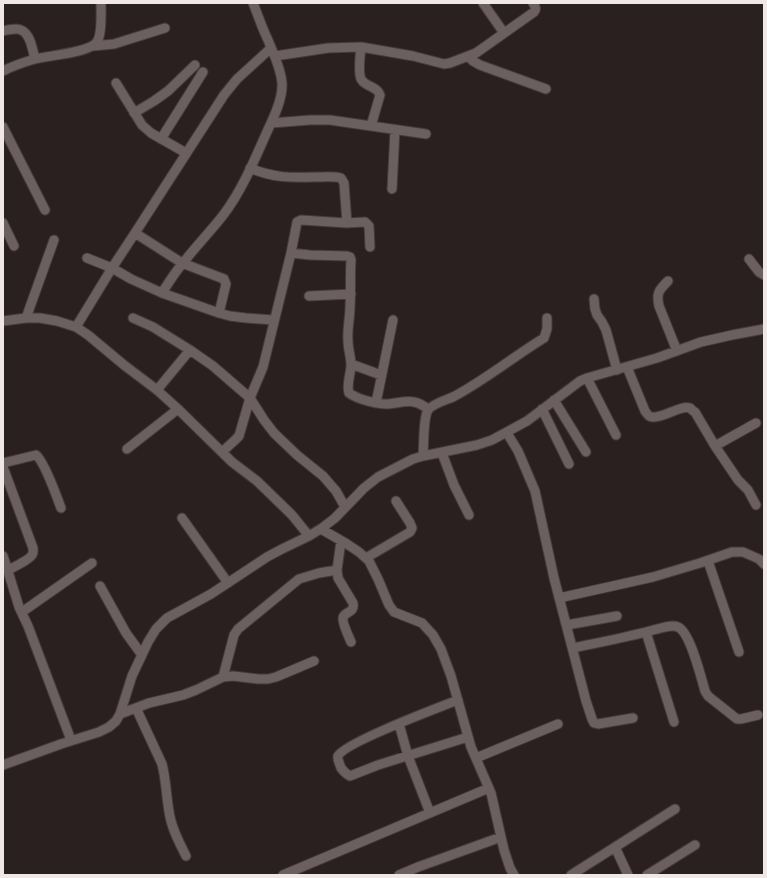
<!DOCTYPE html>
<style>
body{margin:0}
#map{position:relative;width:767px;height:878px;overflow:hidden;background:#2b2020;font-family:"Sofia Sans Condensed",sans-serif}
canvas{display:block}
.frame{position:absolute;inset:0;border:4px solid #f0e8e8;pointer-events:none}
</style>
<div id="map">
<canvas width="767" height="878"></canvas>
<div class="frame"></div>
</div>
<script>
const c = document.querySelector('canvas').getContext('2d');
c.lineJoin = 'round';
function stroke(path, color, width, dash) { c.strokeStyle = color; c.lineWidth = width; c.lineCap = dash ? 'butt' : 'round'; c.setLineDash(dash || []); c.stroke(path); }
const minor = new Path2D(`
 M 483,3 L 504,33
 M 3,31 C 7,30 12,29 16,29 C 30,29 32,48 35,59
 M 93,46 L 114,44 L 165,28
 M 361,47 C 360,56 358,72 361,79 C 365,87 377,86 380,95 L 371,126
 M 275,56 L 328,48 L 361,47 L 413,56 L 444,64 L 450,63 L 476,53 L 534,12 C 537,9 535,6 533,3
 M 468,56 L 473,61 L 480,65 L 546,89
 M 3,71 C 13,66 24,62 35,59 C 49,55 93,53 98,40 C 102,32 101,13 101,3
 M 116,83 L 142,125 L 151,133 L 186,153
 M 134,113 L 154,101 L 168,91 L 195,65
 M 272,123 L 310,120 L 330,120 L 426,134
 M 3,127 L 45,210
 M 161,139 L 203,72
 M 250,168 C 273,178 292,178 316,177 C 324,177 333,176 341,178 L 344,183 L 347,223
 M 392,189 L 395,130
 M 3,223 L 14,246
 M 135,233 L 182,263 L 224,279 L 225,282 L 226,284 L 219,313
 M 291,253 L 310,255 L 347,256 L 350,257 L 351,260 C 350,276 351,291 350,307 C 350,318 347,329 348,341 C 348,349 351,357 351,365 C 351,374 346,384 349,393 C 357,399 376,404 386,404 C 395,404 405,400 414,402 C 420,403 424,406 428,409
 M 87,258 L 112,268 L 131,279 L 162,293 L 219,313 L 230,316 L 246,318 L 274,320
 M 749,259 L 759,272 L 764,275
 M 668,281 C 659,290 656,293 659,306 L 677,351
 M 162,293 C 169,282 175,272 183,263 C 196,246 211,231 224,214 C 242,190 254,161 266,134 C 273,119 283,99 282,83 C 281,68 273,53 268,40 C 262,28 258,15 253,3
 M 309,296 L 351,294
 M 594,299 L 595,309 L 597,315 L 602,322 L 606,330 L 617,370
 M 26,318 L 54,240
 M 133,318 L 153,327 L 190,350 L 213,366 L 250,398 L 264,420 L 274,433 L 297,455 L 323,476 L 336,491 L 345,507
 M 3,321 L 26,318 L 40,318 L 57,321 L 76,327 L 88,335 L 124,365 L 157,390 L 178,409 L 232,462 L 257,481 L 292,515 L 309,536
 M 76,327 L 112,268 L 135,233 L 224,95 L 237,79 L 271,48
 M 351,364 L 381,375
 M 627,367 L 645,411 C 647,414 649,417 652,417 C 662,419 680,405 690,408 C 691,409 694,412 695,412 L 715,446 L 738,480 L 748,490 L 756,505
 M 587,378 L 616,435
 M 157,390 L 190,350
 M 554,400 L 586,452
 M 376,403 L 393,320
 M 542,409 L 569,464
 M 507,433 L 518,451 L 535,491 L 554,578 L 586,701 L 592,719 L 594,723 L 598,724 L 633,718
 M 715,446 L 756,423
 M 127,449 L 178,409
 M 222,452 L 234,441 L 239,436 L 250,398 L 263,367 L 291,253 L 297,222 L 301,220 L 347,223 L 365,222 L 369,226 L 370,247
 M 442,453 L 454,485 L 469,515
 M 423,456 C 424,445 423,418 428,410 C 432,404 446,400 453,397 C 485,380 513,357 544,338 L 547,329 L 547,318
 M 3,463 L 36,455 C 44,461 57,497 61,508
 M 3,467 L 33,548 C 33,551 34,552 32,555 C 29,560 14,567 8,570
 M 182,518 L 228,583
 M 321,529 L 347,544 L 359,552 L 369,561 L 378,579 L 389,605 L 394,612 L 422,623 L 433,635 L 441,649 L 451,676 L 471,747 L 491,793 L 504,850 L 510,868 L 514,875
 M 341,541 L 337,570 L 338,578 L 353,603 C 355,614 344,611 343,618 C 342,623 349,637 351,642
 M 3,556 L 7,568 L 19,607 L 28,626 L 71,740
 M 366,558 L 410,532 L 412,528 L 410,523 L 396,501
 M 708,561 L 739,652
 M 100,586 L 126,633 L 142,655
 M 559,598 L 653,577 L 700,563 L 732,552 L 743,552 L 759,559 L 764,564
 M 22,612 L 92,563
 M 567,625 L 617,616
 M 646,632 L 674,722
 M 573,648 C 601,642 629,637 657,629 C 663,628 671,624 678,627 C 690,632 701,677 705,691 L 708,696 L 737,719 L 741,719 L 758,715
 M 223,677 L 234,635 L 238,629 L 299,579 L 319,573 L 337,570
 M 458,700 C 440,707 344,743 338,756 C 337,760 340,764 341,768 C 344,772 346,774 350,776 L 378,765 L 468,737
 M 136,708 L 162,764 C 167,783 166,802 171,821 C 174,833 180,844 186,856
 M 120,714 L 149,703 L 183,695 L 196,690 L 223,677 L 233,676 L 258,679 L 268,679 L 276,677 L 314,661
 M 399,724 L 408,756 L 430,813
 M 476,758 L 558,724
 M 3,765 L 61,744 L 99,732 L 109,727 L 116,721 L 120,714 L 132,676 L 148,642 L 156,629 L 167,618 L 211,594 L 267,557 L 282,549 L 309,536 L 322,528 L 335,518 L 364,488 L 378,477 L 413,459 L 423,456 L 477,445 L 492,440 L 527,421 L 580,381 L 587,378 L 657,358 L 701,342 L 732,335 L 764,329
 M 615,847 L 628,875
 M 283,875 L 489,788
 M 399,875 L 418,867 L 501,837
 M 571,875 L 675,809
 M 647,875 L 695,845`);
stroke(minor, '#443b3b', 11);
stroke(minor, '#6c5f5f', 9);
</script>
